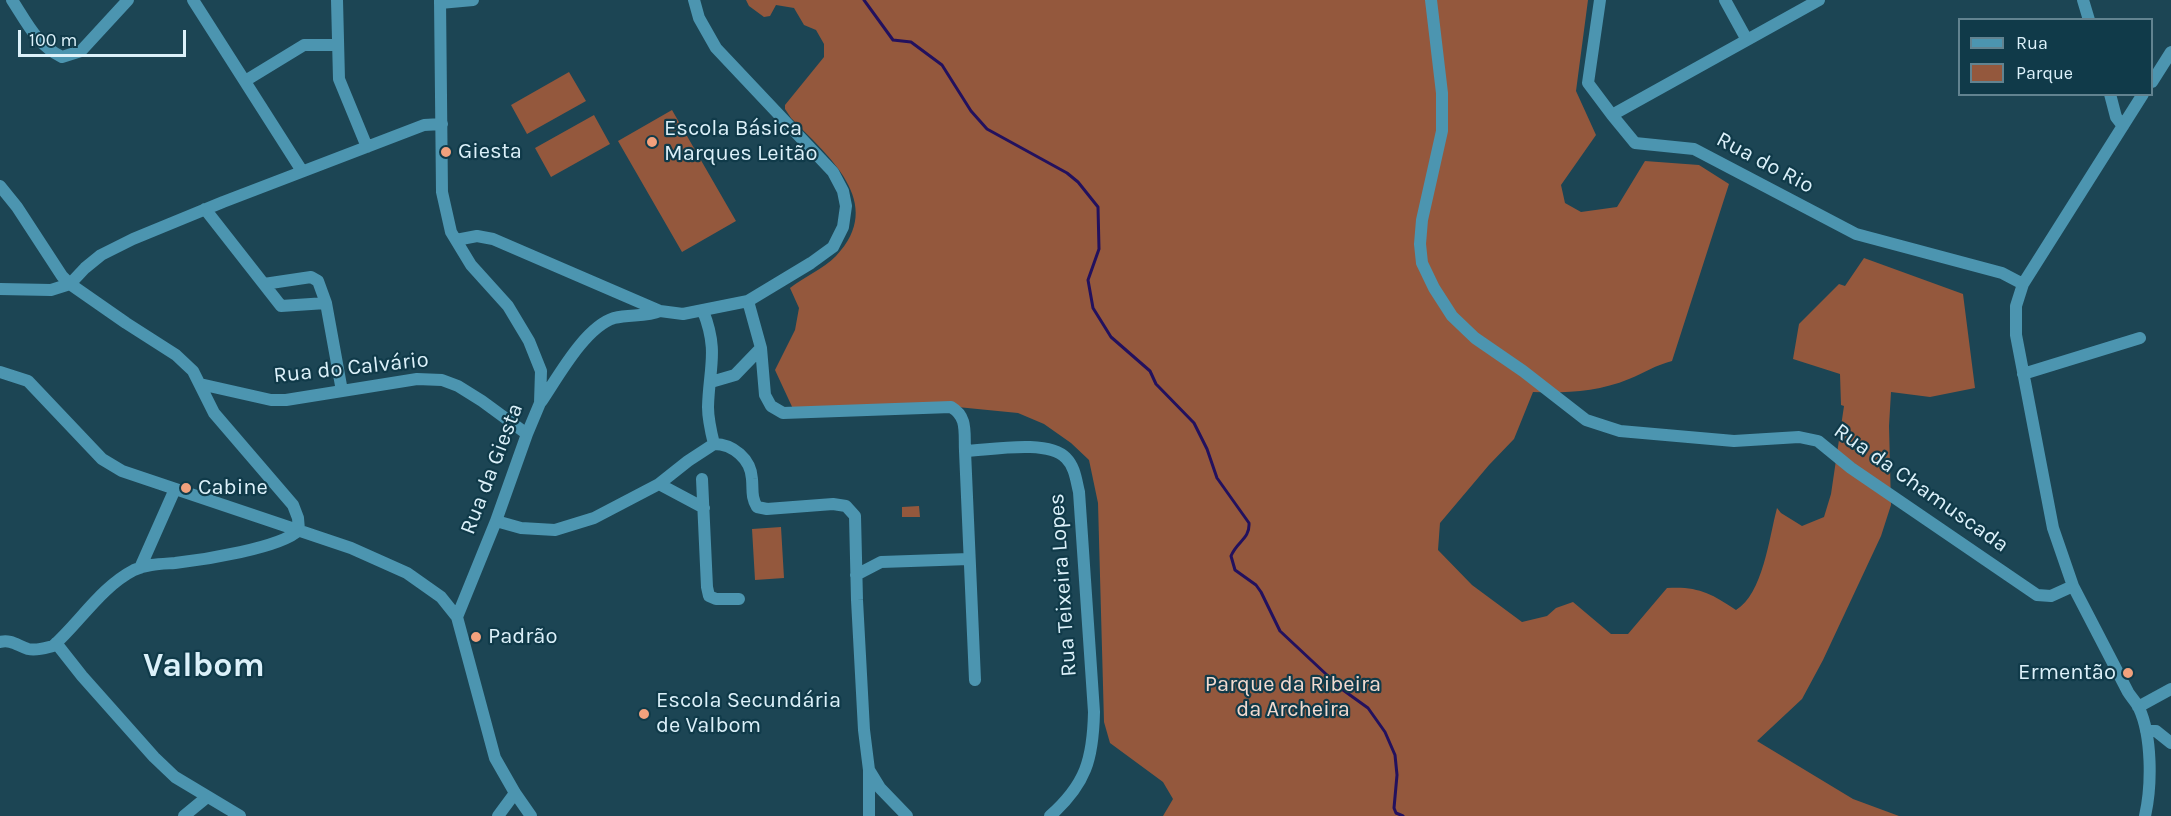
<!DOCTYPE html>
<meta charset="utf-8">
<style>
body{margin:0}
#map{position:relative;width:2171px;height:816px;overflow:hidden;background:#1c4554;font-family:Karla,sans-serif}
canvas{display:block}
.legend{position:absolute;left:1958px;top:18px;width:195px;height:78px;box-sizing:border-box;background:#103a49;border:2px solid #628390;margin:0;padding:8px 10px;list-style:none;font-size:18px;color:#dcf1fa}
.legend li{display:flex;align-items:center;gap:12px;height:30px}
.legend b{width:30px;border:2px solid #628390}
.scale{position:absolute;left:18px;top:30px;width:168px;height:27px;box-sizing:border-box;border:3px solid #dcf1fa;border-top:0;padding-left:8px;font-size:18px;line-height:21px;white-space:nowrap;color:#dcf1fa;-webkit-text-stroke:4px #103a49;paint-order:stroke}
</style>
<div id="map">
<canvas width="2171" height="816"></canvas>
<ul class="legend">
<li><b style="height:8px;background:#4c95b0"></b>Rua</li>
<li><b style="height:16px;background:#94583d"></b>Parque</li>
</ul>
<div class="scale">100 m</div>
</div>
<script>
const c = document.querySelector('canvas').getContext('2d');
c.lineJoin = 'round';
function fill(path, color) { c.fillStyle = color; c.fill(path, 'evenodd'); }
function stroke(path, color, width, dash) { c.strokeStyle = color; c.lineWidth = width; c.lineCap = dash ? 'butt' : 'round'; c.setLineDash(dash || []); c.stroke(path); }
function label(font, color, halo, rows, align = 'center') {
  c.font = font + ' Karla,sans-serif'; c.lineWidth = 4.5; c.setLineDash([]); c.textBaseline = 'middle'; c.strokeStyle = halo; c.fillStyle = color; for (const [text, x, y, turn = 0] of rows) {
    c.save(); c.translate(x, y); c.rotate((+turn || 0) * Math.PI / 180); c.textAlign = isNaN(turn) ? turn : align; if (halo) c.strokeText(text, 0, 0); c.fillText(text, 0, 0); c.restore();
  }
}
fill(new Path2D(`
 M 746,0 L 1588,0 L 1576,91 L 1596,135 L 1561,185 L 1565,203 L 1581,212 L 1617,207 L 1645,161 L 1699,165 L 1729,184 L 1672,361 C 1656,365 1644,373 1629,379 C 1598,392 1566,393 1533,392 L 1514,439 L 1489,465 L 1440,523 L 1438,550 L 1472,585 L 1522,622 L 1547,616 L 1556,608 L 1573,602 L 1611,634 L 1628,634 L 1667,588 C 1697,586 1711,593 1736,610 C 1763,594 1769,538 1777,508 L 1781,513 L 1802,526 L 1824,517 L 1831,494 L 1844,406 L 1841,405 L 1840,374 L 1793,359 L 1799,324 L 1839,284 L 1845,286 L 1864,258 L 1963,294 L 1975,388 L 1930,397 L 1891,392 L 1889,426 L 1891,505 L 1881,536 L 1823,660 L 1802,699 L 1757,741 L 1853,799 L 1899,816 L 1163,816 L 1173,799 L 1163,782 L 1110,743 L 1104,722 L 1098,503 L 1089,460 L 1071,443 L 1044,424 L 1018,413 L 937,405 L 794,411 L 775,370 L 795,330 L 799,308 L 790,288 C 804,277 823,269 836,256 C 887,203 828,156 791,118 L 785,109 L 785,105 L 824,57 L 824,44 L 816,30 L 804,25 L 794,8 L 776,5 L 770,16 L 764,17 L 749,6 Z
 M 569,72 L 586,101 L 527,134 L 511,105 Z
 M 672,110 L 736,221 L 682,252 L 618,141 Z
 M 594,115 L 610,144 L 551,177 L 535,148 Z
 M 919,506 L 920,517 L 902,517 L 902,507 Z
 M 781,527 L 784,578 L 755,580 L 752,529 Z`), '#94583d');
stroke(new Path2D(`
 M 864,0 L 893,40 L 911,42 L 942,65 L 971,111 L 987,129 L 1067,173 L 1078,182 L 1098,207 L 1099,249 L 1088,280 L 1093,308 L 1111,337 L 1150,371 L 1156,384 L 1194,423 L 1207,449 L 1217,478 L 1249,523 C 1250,539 1237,541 1231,556 L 1235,570 L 1256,585 L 1261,592 L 1280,631 L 1343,690 L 1368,708 L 1385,732 L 1395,755 L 1397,775 L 1394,808 L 1396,813 L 1403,816`), '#23115e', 3);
stroke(new Path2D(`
 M 12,0 C 27,23 37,45 62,57 L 81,51 L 128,0
 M 193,0 L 302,171
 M 337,0 L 339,79 L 367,147
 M 440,0 L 442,192 L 451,232 L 471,265 L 508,306 L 529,341 L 541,371 L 540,403 L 527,434 L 496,521 L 457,617
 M 1431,0 L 1442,93 L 1442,131 L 1422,220 L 1420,244 L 1422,263 L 1434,288 L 1452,316 L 1475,338 L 1523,371 L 1586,420 L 1620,431 L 1734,441 L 1799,437 L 1818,441 L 1851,468 L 2037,595 L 2051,596 L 2073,586
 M 1600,0 L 1588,83 L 1612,115 L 1635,143 L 1694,149 L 1856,234 L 2002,273 L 2023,284
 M 1725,0 L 1747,40
 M 2083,0 L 2089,20
 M 440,3 L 473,0
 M 245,81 L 304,45 L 337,45
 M 2152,82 L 2171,52
 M 2110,94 L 2116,117 L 2123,126
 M 2143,94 L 2023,284 L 2016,306 L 2016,335 L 2053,528 L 2073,586 L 2128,692 C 2131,697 2136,702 2139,708 C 2152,736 2152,785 2145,816
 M 1612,115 L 1819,0
 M 0,186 L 17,207 L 62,276 L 70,284 L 126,323 L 176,355 L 193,371 L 214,413 L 293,505 L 298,518 L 299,530 C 281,548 202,560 175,563 C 161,564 147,564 134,570 C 101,587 80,622 53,646 C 45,648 37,651 28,649 C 18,646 11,639 0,642
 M 205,209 L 281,306 L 326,303 L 342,391
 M 456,240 L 477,236 L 493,239 L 660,311 L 683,314 L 748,301 L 811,263 L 833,247 L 843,227 L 846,206 L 843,191 L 833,172 L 716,48 L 699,18 L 694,0
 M 264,284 L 311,277 L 318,281 L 326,303
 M 0,289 L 51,290 L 70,284 L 85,268 L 101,255 L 133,239 L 223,202 L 424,125 L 442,124
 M 748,301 L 761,348 L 765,395 L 771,406 L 783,413 L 951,407 C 968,417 964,432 965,451 C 990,450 1048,439 1066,458 C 1075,467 1076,480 1079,492 L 1094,712 C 1093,759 1086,784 1050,816
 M 0,372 L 28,381 L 102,459 L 122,471 L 351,548 L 407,573 L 441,597 L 457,617 L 495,758 L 515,793 L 531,816
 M 2023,374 L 2140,338
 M 711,382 L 735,375 L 761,348
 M 200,384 L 271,400 L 286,400 L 417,379 L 442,380 L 458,386 L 482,401 L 527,434
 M 541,402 C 558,377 585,327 614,318 C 630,314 646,317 660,311
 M 714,444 C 733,444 751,459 752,479 C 753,490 751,497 757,507 L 767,509 L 833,504 L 846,506 L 855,516 L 857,600 L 864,730 L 869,770 L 880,788 L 907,816
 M 965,451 L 975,680
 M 702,479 L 707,587 L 709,596 L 716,599 L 739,599
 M 659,484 L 704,508
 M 496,521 L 521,528 L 555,530 L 594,518 L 659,484 L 688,461 L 714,444 C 711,432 708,420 708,407 C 709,368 719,351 703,311
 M 140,568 L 175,489
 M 856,575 L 881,562 L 969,559
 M 56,643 L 82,676 L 154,757 L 175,777 L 240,816
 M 2138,707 L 2171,689
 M 2146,731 L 2156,731 L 2171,743
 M 869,770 L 869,816
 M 184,816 L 207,797
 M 498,816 L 515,793`), '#4c95b0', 12);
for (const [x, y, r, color] of [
 [652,142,6,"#f1a17d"],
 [446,152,6,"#f1a17d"],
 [186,488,6,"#f1a17d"],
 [476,637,6,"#f1a17d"],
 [2128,673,6,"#f1a17d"],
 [644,714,6,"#f1a17d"]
]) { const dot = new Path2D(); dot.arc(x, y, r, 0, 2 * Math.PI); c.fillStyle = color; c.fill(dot); stroke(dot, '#103a49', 2); }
label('22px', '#dcf1fa', '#103a49', [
 ["Escola Básica",664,129],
 ["Marques Leitão",664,154],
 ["Giesta",458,152],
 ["Cabine",198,488],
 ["Padrão",488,637],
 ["Ermentão",2116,673,"right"],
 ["Escola Secundária",656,701],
 ["de Valbom",656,726]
], 'left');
label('22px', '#dcf1fa', '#103a49', [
 ["Rua do Rio",1765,163,28],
 ["Rua do Calvário",351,368,-6],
 ["Rua da Giesta",492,469,-69],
 ["Rua da Chamuscada",1921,488,35],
 ["Rua Teixeira Lopes",1063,585,-94]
]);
label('22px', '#f3dbd0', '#103a49', [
 ["Parque da Ribeira",1293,685],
 ["da Archeira",1293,710]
]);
label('bold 34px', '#dcf1fa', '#103a49', [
 ["Valbom",204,666]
]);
</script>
